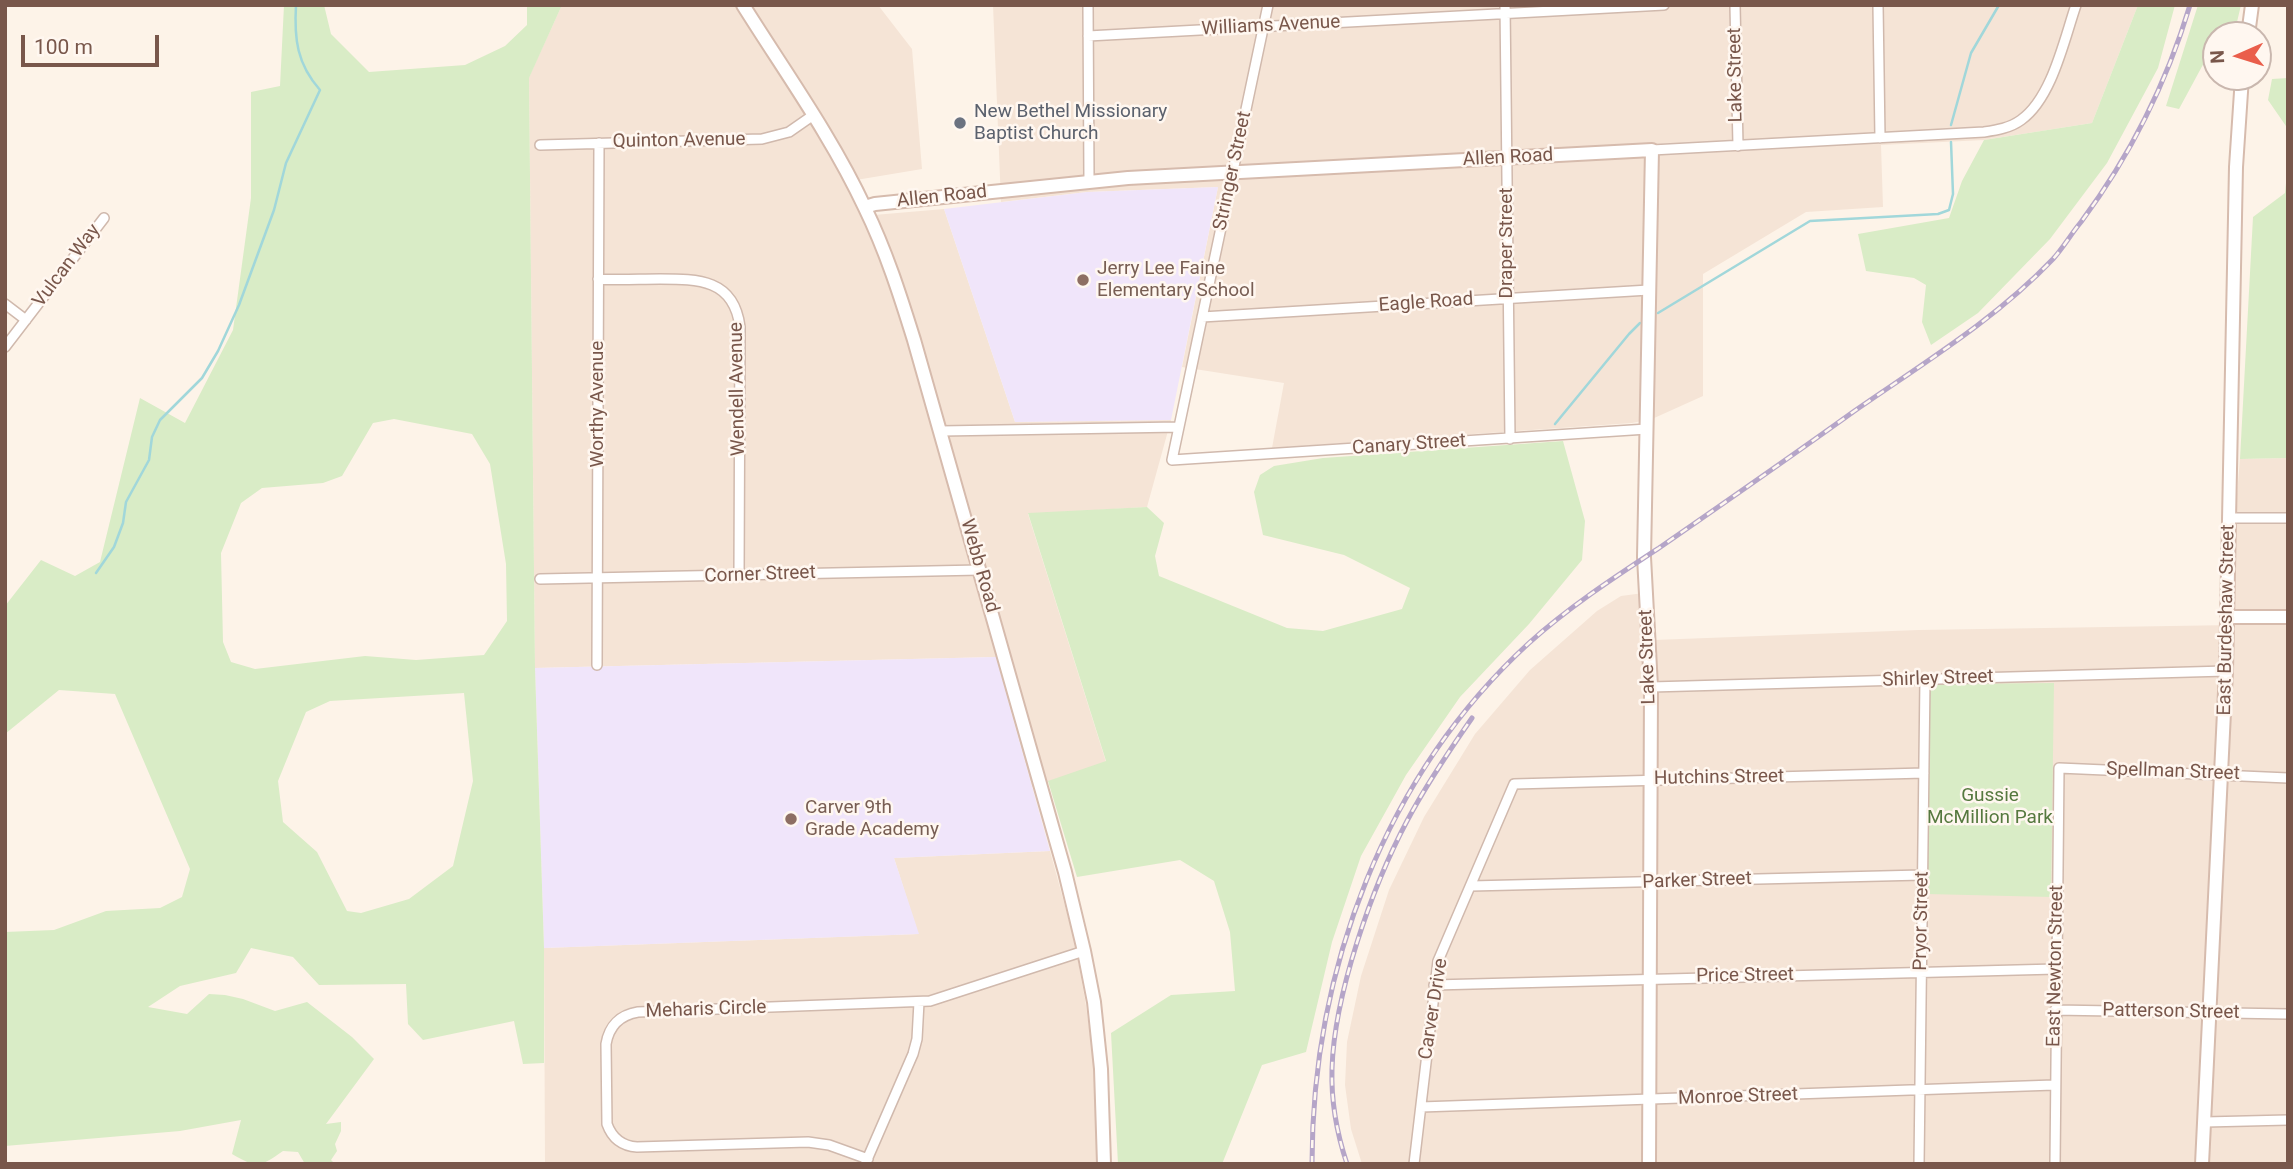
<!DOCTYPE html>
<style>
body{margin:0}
#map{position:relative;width:2293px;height:1169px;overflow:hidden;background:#fdf3e8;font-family:Roboto,sans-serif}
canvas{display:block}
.frame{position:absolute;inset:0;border:7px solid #79574b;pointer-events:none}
.north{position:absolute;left:2202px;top:21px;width:70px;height:70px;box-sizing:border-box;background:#fff7f0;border:2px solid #c9b7ae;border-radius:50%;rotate:267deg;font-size:19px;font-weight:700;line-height:28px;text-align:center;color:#79574b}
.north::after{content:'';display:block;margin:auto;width:24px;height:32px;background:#ea5e4b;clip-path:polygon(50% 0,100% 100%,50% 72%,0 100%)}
.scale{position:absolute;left:21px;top:35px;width:138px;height:32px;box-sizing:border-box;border:4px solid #79574b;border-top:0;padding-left:9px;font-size:21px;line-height:24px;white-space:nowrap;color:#79574b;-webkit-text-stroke:5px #fff7f0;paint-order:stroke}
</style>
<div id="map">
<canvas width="2293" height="1169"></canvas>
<div class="frame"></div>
<div class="north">N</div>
<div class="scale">100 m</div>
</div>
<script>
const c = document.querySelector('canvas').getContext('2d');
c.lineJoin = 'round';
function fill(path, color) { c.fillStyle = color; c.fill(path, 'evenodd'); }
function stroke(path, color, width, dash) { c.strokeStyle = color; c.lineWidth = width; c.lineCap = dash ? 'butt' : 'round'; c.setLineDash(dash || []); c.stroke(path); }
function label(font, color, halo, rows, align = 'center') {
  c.font = font + ' Roboto,sans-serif'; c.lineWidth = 5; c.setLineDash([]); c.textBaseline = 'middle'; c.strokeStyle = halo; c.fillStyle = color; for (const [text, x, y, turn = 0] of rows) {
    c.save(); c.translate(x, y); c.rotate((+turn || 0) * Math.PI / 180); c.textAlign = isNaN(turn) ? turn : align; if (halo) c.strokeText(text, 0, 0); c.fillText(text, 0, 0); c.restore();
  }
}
fill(new Path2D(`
 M 562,5 L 878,5 L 912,49 L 922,169 L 856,180 L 874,215 L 944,209 L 1015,422 L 1171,420 L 1147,507 L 1028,514 L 1106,762 L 1032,787 L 996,657 L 535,668 L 529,77 Z
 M 993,5 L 2138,5 L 2092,123 L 1984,140 L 1881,145 L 1883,207 L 1806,212 L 1703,274 L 1703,396 L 1652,419 L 1632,423 L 1272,448 L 1284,383 L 1182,367 L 1218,187 L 1087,192 L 1001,202 Z
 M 2288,458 L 2288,1164 L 1362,1164 L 1351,1129 L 1345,1085 L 1347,1042 L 1361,976 L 1389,890 L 1424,817 L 1475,734 L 1530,670 L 1597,611 L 1621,596 L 1651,592 L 1654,640 L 1919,630 L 2234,625 L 2234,531 L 2240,459 Z
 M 1050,851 L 1074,939 L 1085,999 L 1093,1056 L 1098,1164 L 545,1164 L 544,948 L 918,934 L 894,858 Z`), '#f5e4d6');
fill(new Path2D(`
 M 1218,187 L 1171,420 L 1015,422 L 944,209 L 1087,192 Z
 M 996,657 L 1050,851 L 894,858 L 919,934 L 544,948 L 535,668 Z`), '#f0e5fa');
fill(new Path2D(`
 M 284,5 L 324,5 L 331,34 L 369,72 L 465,65 L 505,46 L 527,25 L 527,5 L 562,5 L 529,78 L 535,668 L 544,948 L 544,1063 L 523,1064 L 514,1021 L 423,1040 L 408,1024 L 406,984 L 319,985 L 293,957 L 251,948 L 236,973 L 180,986 L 148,1007 L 187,1014 L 209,994 L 225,995 L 243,999 L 275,1011 L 307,1002 L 352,1037 L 374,1059 L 326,1124 L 341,1122 L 341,1131 L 335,1144 L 337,1151 L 331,1160 L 335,1164 L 305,1164 L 298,1152 L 283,1151 C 260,1167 258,1169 232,1154 L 241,1120 L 180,1131 L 5,1146 L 5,932 L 54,930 L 106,911 L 160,908 L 182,897 L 190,869 L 115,694 L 59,690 L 5,734 L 5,606 L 41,560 L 75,576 L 100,562 L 140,398 L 185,423 L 233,330 L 251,198 L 251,92 L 280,86 ZM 394,419 L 472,434 L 490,464 L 506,564 L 507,621 L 484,655 L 416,660 L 365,656 L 255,669 L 231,662 L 223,642 L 221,553 L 241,503 L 262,488 L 323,483 L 342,476 L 373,423 ZM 464,693 L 473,781 L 453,866 L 409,899 L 361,913 L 347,911 L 317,852 L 283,822 L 278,781 L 306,712 L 330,701 Z
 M 2138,5 L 2175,5 L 2158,68 L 2107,163 L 2050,239 L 1978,313 L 1931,345 L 1922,322 L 1926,285 L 1914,278 L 1866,271 L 1858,234 L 1949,218 L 1962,181 L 1984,140 L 2092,123 Z
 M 2198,5 L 2241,5 L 2237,22 L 2226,35 L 2216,35 L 2216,47 L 2206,59 L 2179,109 L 2166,106 Z
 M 2288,78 L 2288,129 L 2268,100 L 2272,79 Z
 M 2288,163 L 2288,458 L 2240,459 L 2253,217 L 2285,193 Z
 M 1563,441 L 1585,521 L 1582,560 L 1529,624 L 1460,697 L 1406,775 L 1361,856 L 1332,942 L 1306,1052 L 1262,1065 L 1222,1164 L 1118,1164 L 1111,1033 L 1171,995 L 1235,991 L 1230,932 L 1214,881 L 1180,860 L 1077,877 L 1048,781 L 1106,761 L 1028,513 L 1147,507 L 1164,523 L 1155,556 L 1159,576 L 1287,628 L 1323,631 L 1402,609 L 1410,588 L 1344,555 L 1263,535 L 1254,492 L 1260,475 L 1274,466 L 1323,458 Z
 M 2054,683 L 2051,897 L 1927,894 L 1930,690 L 1935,684 Z`), '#d9ecc6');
stroke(new Path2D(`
 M 1951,125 L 1971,53 L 1999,5
 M 1658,313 L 1810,221 L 1938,214 L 1949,210 L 1953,194 L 1951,142
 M 1555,424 L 1629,334 L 1640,323
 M 96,573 L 114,547 L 123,523 L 126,502 L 149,460 L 152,437 L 160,420 L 202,378 L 218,351 L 239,305 L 274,210 L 286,163 L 320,90 C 297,64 294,39 296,5`), '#a1d7da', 2.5);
const street = new Path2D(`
 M 1088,5 L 1089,180
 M 1268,5 L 1172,460 L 1647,429
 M 1505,5 L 1510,439
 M 1735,5 L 1738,146
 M 1878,5 L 1880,138
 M 1088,36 L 1664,5
 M 540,145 L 762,139 L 789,132 L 812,116
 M 1652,150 L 1984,132 C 1997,130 2010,128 2021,120 C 2052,98 2064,40 2076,5
 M 598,279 C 619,280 639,279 660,279 C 698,279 734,279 740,327 L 739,576
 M 5,304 L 26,320
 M 1202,317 L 1649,290
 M 5,347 L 104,218
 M 941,431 L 1179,427
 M 2229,518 L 2288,518
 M 540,579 L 980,570
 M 597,665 L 599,143
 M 1651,687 L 2226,671
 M 1471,886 L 1922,875
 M 1434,985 L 2056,969
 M 2055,1010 L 2288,1014
 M 1421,1107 L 2054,1085
 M 2205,1122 L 2288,1120
 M 868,1159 L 829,1145 L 808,1142 L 637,1147 C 622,1146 612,1138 607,1124 L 606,1044 C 609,1026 620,1015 638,1012 L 930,1001 L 1084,951
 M 866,1162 L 913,1054 L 917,1039 L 919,1002
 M 1414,1164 L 1438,961 L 1514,784 L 1924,773
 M 1919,1164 L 1925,679
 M 2055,1164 L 2059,768 L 2288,778`);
const secondary = new Path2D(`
 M 743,5 C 785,72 832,137 865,208 C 886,251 900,295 914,340 L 1065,872 L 1084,951 L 1094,1002 L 1101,1069 L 1104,1164
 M 2248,35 L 2252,5
 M 865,207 L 875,204 L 1128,178 L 1652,150 L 1644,557 L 1651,687 L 1649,1164
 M 2228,617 L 2288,617
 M 2202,1164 L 2226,671 L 2236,167 L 2242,77`);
stroke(street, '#d0b9ad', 12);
stroke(secondary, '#d6bbad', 16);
stroke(street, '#fff', 9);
stroke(secondary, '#fff', 12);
const rail = new Path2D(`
 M 1312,1164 C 1312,970 1385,775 1529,643 C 1569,607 1615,577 1659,548 C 1724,503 1789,458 1853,412 C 1922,364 1995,320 2053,259 C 2063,248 2071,234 2081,222 C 2130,156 2166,85 2190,5
 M 1347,1164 C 1337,1134 1331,1101 1332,1069 C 1334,995 1372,887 1407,821 C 1426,785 1449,751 1472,718`);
stroke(rail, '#b5a5c8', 5);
stroke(rail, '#fff7f0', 2.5, [8]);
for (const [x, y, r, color] of [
 [960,123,7,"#6b7280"],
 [1083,280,7,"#8d6e63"],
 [791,819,7,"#8d6e63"]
]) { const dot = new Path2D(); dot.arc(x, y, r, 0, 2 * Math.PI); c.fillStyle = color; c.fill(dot); stroke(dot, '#fff7f0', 2.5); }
label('19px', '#79574b', '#fff7f0', [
 ["Williams Avenue",1271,26,-3],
 ["Lake Street",1736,75,-91],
 ["Quinton Avenue",679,141,-1],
 ["Allen Road",1508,158,-3],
 ["Stringer Street",1233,171,-78],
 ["Allen Road",942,197,-6],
 ["Draper Street",1507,243,-90],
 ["Vulcan Way",67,266,-53],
 ["Eagle Road",1426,303,-4],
 ["Wendell Avenue",738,389,-91],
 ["Worthy Avenue",598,404,-90],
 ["Canary Street",1409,445,-4],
 ["Webb Road",979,566,74],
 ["Corner Street",760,575,-2],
 ["East Burdeshaw Street",2227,620,-89],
 ["Lake Street",1648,657,-92],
 ["Shirley Street",1938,679,-2],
 ["Spellman Street",2173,772,2],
 ["Hutchins Street",1719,778,-1],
 ["Parker Street",1697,881,-2],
 ["Pryor Street",1922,921,-89],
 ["East Newton Street",2056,966,-89],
 ["Price Street",1745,976,-1],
 ["Carver Drive",1434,1009,-81],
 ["Meharis Circle",706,1010,-2],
 ["Patterson Street",2171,1012,1],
 ["Monroe Street",1738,1097,-2]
]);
label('19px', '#5b616d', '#fff7f0', [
 ["New Bethel Missionary",974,112],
 ["Baptist Church",974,134]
], 'left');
label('19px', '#785e54', '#fff7f0', [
 ["Jerry Lee Faine",1097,269],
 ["Elementary School",1097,291],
 ["Carver 9th",805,808],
 ["Grade Academy",805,830]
], 'left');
label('19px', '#56793f', '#fff7f0', [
 ["Gussie",1990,796],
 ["McMillion Park",1990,818]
]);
</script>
